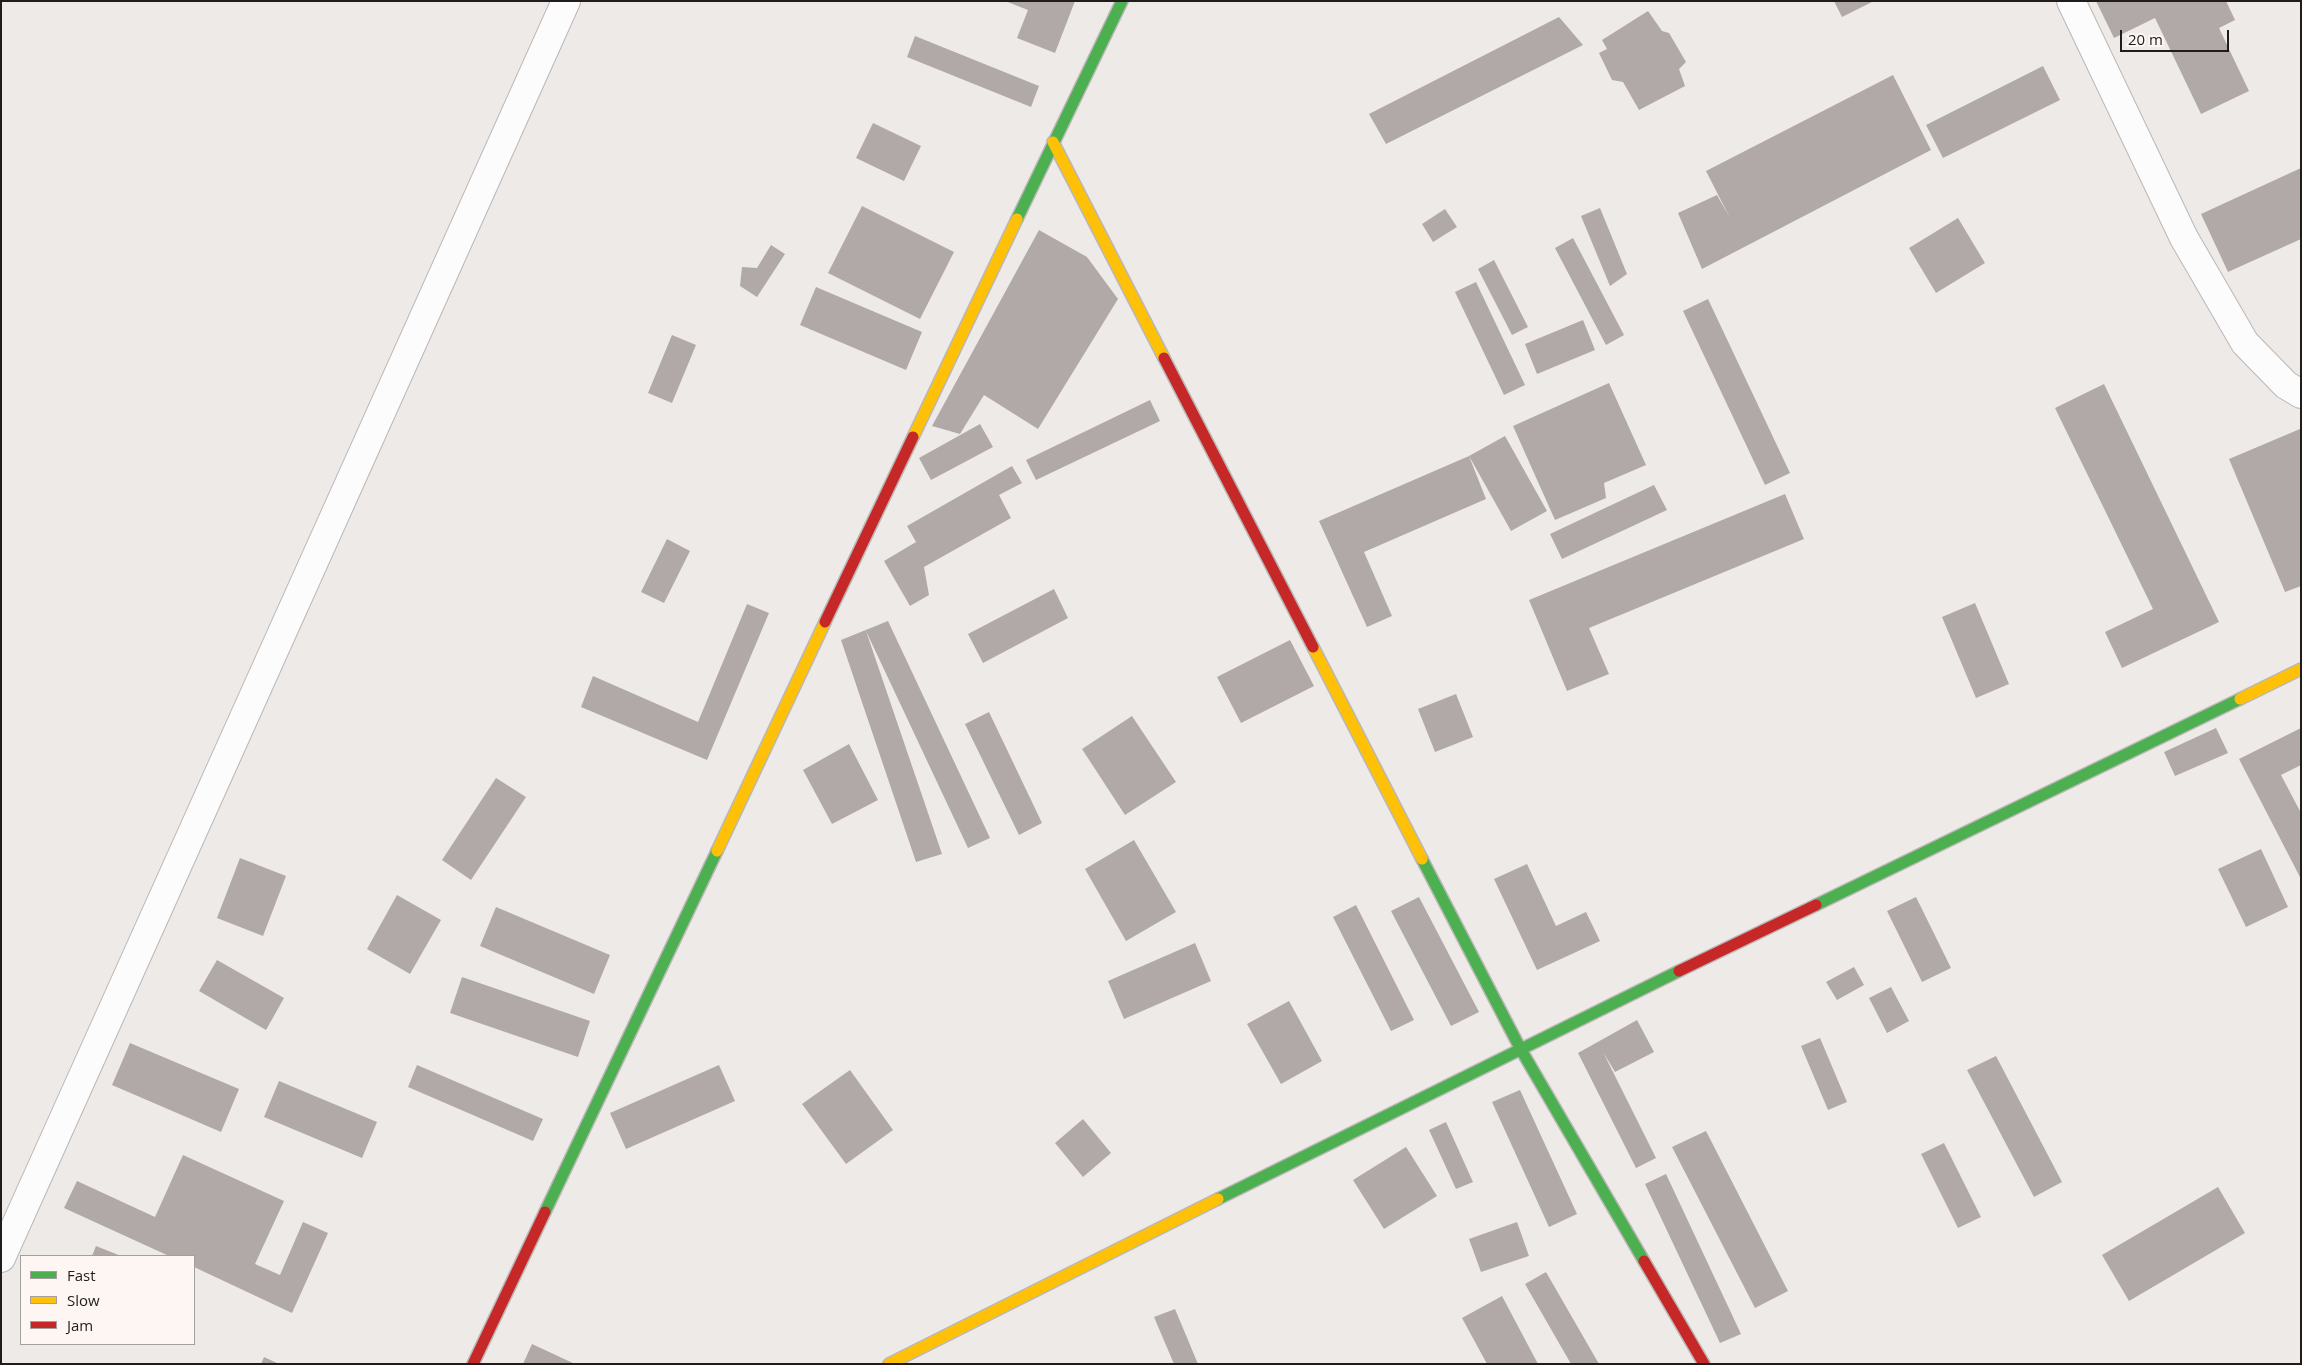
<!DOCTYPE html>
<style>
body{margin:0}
#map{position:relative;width:2302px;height:1365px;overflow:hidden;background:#eeeae8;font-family:"Open Sans",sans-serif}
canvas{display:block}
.frame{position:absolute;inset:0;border:2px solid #1f1c1b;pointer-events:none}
.legend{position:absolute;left:20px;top:1255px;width:175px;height:90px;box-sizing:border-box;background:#fdf6f3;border:1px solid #a49f9d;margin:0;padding:6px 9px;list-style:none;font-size:15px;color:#1f1c1b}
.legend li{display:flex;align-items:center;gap:10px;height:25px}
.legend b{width:25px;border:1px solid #a49f9d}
.scale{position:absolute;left:2120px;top:30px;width:109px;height:22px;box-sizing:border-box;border:2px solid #1f1c1b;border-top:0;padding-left:6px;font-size:15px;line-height:18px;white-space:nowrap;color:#1f1c1b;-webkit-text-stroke:4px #fdf6f3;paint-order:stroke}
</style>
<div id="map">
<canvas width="2302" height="1365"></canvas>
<div class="frame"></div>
<ul class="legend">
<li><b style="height:6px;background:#4caf50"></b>Fast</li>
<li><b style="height:6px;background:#ffc107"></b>Slow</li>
<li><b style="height:6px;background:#c62828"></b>Jam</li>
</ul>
<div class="scale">20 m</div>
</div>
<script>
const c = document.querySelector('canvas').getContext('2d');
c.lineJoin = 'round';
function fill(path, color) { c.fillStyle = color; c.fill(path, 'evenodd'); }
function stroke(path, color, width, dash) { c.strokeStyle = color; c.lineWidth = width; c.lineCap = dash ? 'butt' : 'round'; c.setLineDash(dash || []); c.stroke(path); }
fill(new Path2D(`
 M 1005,1 L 1075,1 L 1055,53 L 1017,38 L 1028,10 Z
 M 1834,1 L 1874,1 L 1842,17 Z
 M 2096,1 L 2226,1 L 2235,20 L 2219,28 L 2249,91 L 2201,114 L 2155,18 L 2114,38 Z
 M 1648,11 L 1662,31 L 1669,33 L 1686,62 L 1679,69 L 1685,86 L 1639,110 L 1623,82 L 1612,80 L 1599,53 L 1607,49 L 1602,40 Z
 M 1559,17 L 1583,45 L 1386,144 L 1369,114 Z
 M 915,36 L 1039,86 L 1031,107 L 907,57 Z
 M 2043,66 L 2060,100 L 1943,158 L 1926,125 Z
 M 1893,75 L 1931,150 L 1702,269 L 1678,213 L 1717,195 L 1730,218 L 1706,171 Z
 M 873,123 L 921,146 L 904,181 L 856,158 Z
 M 2301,168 L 2301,239 L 2228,272 L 2201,214 Z
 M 862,206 L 954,252 L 920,319 L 828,273 Z
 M 1600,208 L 1627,274 L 1610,286 L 1581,216 Z
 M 1445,209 L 1457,227 L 1433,242 L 1422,224 Z
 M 1958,218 L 1985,263 L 1936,293 L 1909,248 Z
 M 1039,230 L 1087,257 L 1118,299 L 1038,429 L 984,395 L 960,434 L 932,426 Z
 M 1573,238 L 1624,335 L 1606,345 L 1555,248 Z
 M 771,245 L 785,254 L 757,297 L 740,286 L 742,267 L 757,268 Z
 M 1494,260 L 1528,327 L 1512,335 L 1478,269 Z
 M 1476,282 L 1525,385 L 1504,395 L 1455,292 Z
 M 816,287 L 922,332 L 906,370 L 800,325 Z
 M 1708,299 L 1790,473 L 1765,485 L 1683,311 Z
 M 1583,320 L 1595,350 L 1537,374 L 1525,344 Z
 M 672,335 L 696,345 L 672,403 L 648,393 Z
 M 1609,383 L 1646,465 L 1604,483 L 1606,498 L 1555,520 L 1513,426 Z
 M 2104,384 L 2219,622 L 2122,668 L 2105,632 L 2153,609 L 2055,408 Z
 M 1150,400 L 1160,421 L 1036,480 L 1026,460 Z
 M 980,424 L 993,447 L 931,480 L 919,458 Z
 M 2300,429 L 2301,586 L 2285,592 L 2229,459 Z
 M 1505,436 L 1547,511 L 1511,531 L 1469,456 L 1486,499 L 1364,552 L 1392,616 L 1367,627 L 1319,521 L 1469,456 Z
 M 1012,466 L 1022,483 L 999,495 L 1011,518 L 924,567 L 929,595 L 910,606 L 884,561 L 916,542 L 907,526 Z
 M 1654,485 L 1667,510 L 1562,559 L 1550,534 Z
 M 1785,494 L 1804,539 L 1589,628 L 1609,674 L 1567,691 L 1529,600 Z
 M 667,539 L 690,551 L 664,603 L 641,592 Z
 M 1054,589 L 1068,618 L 983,663 L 968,634 Z
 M 1975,603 L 2009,684 L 1976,698 L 1942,617 Z
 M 747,604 L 769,613 L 707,760 L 581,707 L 593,676 L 698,722 Z
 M 888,621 L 990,838 L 968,848 L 866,631 L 942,854 L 916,862 L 841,640 Z
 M 1290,640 L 1314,686 L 1241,723 L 1217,677 Z
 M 1456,694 L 1473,737 L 1435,752 L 1418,709 Z
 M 989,712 L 1042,823 L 1019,835 L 965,724 Z
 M 1132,716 L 1176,782 L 1125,815 L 1082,749 Z
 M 2216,728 L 2228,753 L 2175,776 L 2164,752 Z
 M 2301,728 L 2301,765 L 2281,775 L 2301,813 L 2301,879 L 2239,759 Z
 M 849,744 L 878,800 L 832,824 L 803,770 Z
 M 496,778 L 526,797 L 471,880 L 442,860 Z
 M 1134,840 L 1176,912 L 1126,941 L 1085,869 Z
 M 2261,849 L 2288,907 L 2246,927 L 2218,869 Z
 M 240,858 L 286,876 L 263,936 L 217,918 Z
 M 1527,864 L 1556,926 L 1586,912 L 1600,941 L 1537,970 L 1494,879 Z
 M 397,895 L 441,920 L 410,974 L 367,949 Z
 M 1419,897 L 1479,1012 L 1451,1026 L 1391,911 Z
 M 1916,897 L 1951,968 L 1922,982 L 1887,911 Z
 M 1356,905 L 1414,1020 L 1391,1031 L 1333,917 Z
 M 496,907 L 610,955 L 594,994 L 480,946 Z
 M 1195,943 L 1211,981 L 1124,1019 L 1108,981 Z
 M 217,960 L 284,998 L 266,1030 L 199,991 Z
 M 1854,967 L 1864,985 L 1837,1000 L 1826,982 Z
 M 462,977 L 590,1021 L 578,1057 L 450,1013 Z
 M 1891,987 L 1909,1021 L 1887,1033 L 1869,998 Z
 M 1289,1001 L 1322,1061 L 1281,1084 L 1247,1024 Z
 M 1637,1020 L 1654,1052 L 1615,1072 L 1603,1052 L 1656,1158 L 1636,1168 L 1578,1053 Z
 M 1820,1038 L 1847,1102 L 1828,1110 L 1801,1046 Z
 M 130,1043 L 239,1089 L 221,1132 L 112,1085 Z
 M 1996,1056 L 2062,1182 L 2034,1197 L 1967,1070 Z
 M 417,1065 L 543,1119 L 533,1141 L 408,1087 Z
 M 719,1065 L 735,1101 L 626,1149 L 610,1113 Z
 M 850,1070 L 893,1130 L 846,1164 L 802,1104 Z
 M 279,1081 L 377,1122 L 362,1158 L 264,1117 Z
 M 1520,1090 L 1577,1214 L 1549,1227 L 1492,1102 Z
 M 1083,1119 L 1111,1153 L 1083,1177 L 1055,1143 Z
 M 1446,1122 L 1473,1182 L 1456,1189 L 1429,1130 Z
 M 1706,1131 L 1788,1291 L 1755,1308 L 1672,1147 Z
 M 1944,1143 L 1981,1217 L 1958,1228 L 1921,1154 Z
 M 1406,1147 L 1437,1196 L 1384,1229 L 1353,1180 Z
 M 183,1155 L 284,1201 L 255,1264 L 280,1275 L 303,1222 L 328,1233 L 292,1313 L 194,1267 L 194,1256 L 169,1256 L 64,1208 L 77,1181 L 155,1217 Z
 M 1666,1174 L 1741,1334 L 1720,1343 L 1645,1184 Z
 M 2218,1187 L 2245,1233 L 2129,1301 L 2102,1255 Z
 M 1517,1222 L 1529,1256 L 1481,1272 L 1469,1239 Z
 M 96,1246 L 121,1256 L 92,1256 Z
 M 1546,1272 L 1599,1364 L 1571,1364 L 1525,1284 Z
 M 1502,1296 L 1538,1364 L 1487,1364 L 1462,1318 Z
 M 1175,1309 L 1198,1364 L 1174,1364 L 1154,1317 Z
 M 532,1344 L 575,1364 L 523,1364 Z
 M 264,1357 L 279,1364 L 261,1364 Z`), '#b1a9a7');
const street = new Path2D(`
 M 2071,1 L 2184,238 L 2245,343 L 2286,385 L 2301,394
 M 1,1258 L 566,1`);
const fast = new Path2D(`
 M 1017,219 L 1122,1
 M 1422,859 L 1520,1048 L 1644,1261
 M 1816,905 L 2240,699
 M 1218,1199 L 1679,971
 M 545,1212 L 717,851`);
const slow = new Path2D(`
 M 1053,142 L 1164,358
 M 913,437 L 1017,219
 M 1313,647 L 1422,859
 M 2240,699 L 2301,669
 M 717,851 L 825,622
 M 889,1364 L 1218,1199`);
const jam = new Path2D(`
 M 1164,358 L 1313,647
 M 825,622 L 913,437
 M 1679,971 L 1816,905
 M 1644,1261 L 1704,1364
 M 473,1364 L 545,1212`);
stroke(street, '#bab7b6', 30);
stroke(fast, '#bab7b6', 14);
stroke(slow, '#bab7b6', 14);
stroke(jam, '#bab7b6', 14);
stroke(street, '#fcfcfc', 28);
stroke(fast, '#4caf50', 11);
stroke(slow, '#ffc107', 11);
stroke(jam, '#c62828', 11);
</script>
